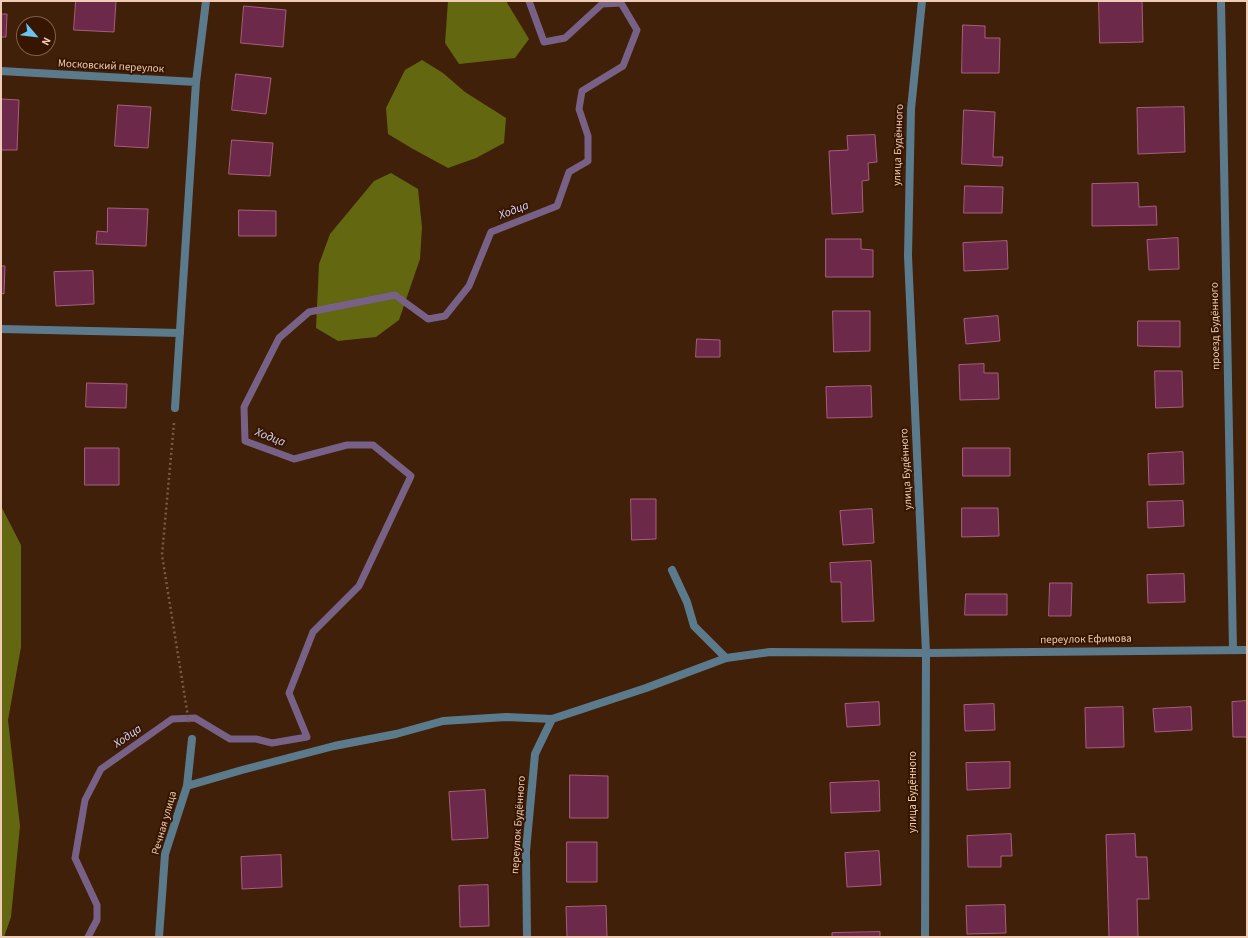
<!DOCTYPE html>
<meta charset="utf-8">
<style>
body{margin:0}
#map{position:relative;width:1248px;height:938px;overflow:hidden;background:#402008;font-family:"Source Sans 3",sans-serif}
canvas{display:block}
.frame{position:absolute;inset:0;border:2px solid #f0cbb5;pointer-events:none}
.north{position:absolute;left:16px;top:16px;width:40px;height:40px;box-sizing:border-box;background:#361600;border:1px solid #805e48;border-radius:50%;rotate:118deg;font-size:11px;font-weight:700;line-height:16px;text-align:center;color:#f0cbb5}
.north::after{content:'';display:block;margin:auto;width:14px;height:18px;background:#6ac3f1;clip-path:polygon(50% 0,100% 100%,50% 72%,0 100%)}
</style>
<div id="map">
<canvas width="1248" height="938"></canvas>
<div class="frame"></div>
<div class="north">N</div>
</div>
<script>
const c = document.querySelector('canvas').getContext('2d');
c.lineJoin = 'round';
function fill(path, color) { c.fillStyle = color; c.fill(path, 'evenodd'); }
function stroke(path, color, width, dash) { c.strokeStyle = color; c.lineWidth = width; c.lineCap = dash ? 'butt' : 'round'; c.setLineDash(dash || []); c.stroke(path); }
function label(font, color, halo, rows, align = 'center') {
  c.font = font + ' "Source Sans 3",sans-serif'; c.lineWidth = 4; c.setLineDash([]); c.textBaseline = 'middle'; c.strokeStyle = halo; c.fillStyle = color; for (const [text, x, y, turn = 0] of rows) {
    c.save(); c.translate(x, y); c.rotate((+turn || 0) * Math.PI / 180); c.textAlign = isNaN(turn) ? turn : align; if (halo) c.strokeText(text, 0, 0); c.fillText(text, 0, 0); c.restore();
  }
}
fill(new Path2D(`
 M 448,1 L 506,1 L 529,39 L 515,58 L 459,64 L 445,43 Z
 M 422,60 L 443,73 L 465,92 L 506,118 L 504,143 L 476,158 L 448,168 L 413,149 L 388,134 L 386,108 L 405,70 Z
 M 391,173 L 418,189 L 422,227 L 420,259 L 399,320 L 376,337 L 338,341 L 316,328 L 319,264 L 330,234 L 374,181 Z
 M 1,506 L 21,545 L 21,647 L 8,720 L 20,826 L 11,917 L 4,937 L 1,937 Z`), '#626710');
stroke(new Path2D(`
 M 88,937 L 97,920 L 97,905 L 75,858 L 85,800 L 101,769 L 172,719 L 195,718 L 230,739 L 256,739 L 272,743 L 307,737 L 289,693 L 313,632 L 359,586 L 411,476 L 373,445 L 347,445 L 294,459 L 245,441 L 244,407 L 279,338 L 309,312 L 395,295 L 428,319 L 445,316 L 469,286 L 491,232 L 557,206 L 569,172 L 588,161 L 588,136 L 579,109 L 582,91 L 623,66 L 637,30 L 621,3 L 602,4 L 565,38 L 544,42 L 529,1`), '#786187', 7);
const building = new Path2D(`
 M 76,1 L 116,1 L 114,32 L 74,30 Z
 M 1099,1 L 1142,1 L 1143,42 L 1100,43 Z
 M 244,6 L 286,10 L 283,47 L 241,43 Z
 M 1,14 L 7,14 L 6,37 L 1,37 Z
 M 963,25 L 985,26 L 985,38 L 1000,38 L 999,73 L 962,73 Z
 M 236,74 L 271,78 L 266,114 L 232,110 Z
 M 1,99 L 19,100 L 17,150 L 1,150 Z
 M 118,105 L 151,107 L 148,148 L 115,146 Z
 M 1184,107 L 1185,152 L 1138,154 L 1137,108 Z
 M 964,110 L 995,112 L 993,157 L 1003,157 L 1002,166 L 962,164 Z
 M 875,135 L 877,162 L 868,163 L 869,180 L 862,181 L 863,212 L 832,214 L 829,151 L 848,150 L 847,136 Z
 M 232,140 L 273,143 L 270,176 L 229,174 Z
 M 1138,183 L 1139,207 L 1156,206 L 1157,225 L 1092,226 L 1092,184 Z
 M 965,186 L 1003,187 L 1002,213 L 964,213 Z
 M 108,208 L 148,209 L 146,246 L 96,244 L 97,231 L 107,232 Z
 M 239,210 L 276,211 L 276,236 L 239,236 Z
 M 1178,238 L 1179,269 L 1149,270 L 1147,240 Z
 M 826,239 L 861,239 L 861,249 L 873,250 L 873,277 L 826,277 Z
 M 1007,241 L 1008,269 L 964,271 L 963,243 Z
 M 1,266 L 5,266 L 4,294 L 1,293 Z
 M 93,271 L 94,304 L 56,306 L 54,272 Z
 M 833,311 L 870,311 L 870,351 L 834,352 Z
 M 998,316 L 1000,341 L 966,344 L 964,319 Z
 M 1138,321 L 1180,321 L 1180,347 L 1138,346 Z
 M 697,339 L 720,340 L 720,357 L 696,357 Z
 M 984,364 L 984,373 L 998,373 L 999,399 L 960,400 L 959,365 Z
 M 1155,371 L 1182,371 L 1183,407 L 1156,408 Z
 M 87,383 L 127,384 L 126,408 L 86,407 Z
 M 871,386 L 872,417 L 827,418 L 826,387 Z
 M 85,448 L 119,448 L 119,485 L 85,485 Z
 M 963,448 L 1010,448 L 1010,476 L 963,476 Z
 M 1183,452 L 1184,484 L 1149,485 L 1148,454 Z
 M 631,499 L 656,499 L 656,539 L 632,540 Z
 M 1183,501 L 1184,526 L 1148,528 L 1147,502 Z
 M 962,508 L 998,508 L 999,536 L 962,537 Z
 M 872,509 L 874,543 L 843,545 L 840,511 Z
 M 871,561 L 874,621 L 842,622 L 841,582 L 831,582 L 830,563 Z
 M 1184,574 L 1185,602 L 1148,603 L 1147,575 Z
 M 1050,583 L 1072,583 L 1071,616 L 1049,616 Z
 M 966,594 L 1007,594 L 1007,615 L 965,615 Z
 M 1247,701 L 1247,737 L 1233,737 L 1232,702 Z
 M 879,702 L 880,725 L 847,727 L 845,704 Z
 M 994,704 L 995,730 L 965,731 L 964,705 Z
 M 1123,707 L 1124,747 L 1086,748 L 1085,708 Z
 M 1191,707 L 1192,730 L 1155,732 L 1153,709 Z
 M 1010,762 L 1010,788 L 967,790 L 966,763 Z
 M 570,775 L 608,776 L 608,818 L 570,818 Z
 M 879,781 L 880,811 L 831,813 L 830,783 Z
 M 485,790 L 488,838 L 452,840 L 449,792 Z
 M 1011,834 L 1012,856 L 1001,856 L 1001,867 L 968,867 L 967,836 Z
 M 1135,834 L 1136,857 L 1147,857 L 1149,899 L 1137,899 L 1138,937 L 1109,937 L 1106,835 Z
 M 567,842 L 597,842 L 597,882 L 567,882 Z
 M 879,851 L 881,885 L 847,887 L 845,853 Z
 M 281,855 L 282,887 L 242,889 L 241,857 Z
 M 488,885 L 489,926 L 460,927 L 459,886 Z
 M 1005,905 L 1006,933 L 967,934 L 966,906 Z
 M 606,906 L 607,937 L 567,937 L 566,907 Z
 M 880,932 L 880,937 L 832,937 L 832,933 Z`);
fill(building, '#6c2949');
stroke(building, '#a75e7e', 1);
stroke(new Path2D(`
 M 174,423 L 162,555 L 189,723`), '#7c5a43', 2.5, [2, 3]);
stroke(new Path2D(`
 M 1,329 L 180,333
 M 672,570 L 687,602 L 694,626 L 726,658`), '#5b7b8d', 8);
stroke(new Path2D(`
 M 922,1 L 911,109 L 908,256 L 926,653 L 925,937
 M 1221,1 L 1233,650
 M 1,71 L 196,82
 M 175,408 L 196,82 L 206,1
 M 187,786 L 242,770 L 334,746 L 396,734 L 443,721 L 506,717 L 552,719 L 646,688 L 726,658 L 770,652 L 926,653 L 1247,650
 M 159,937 L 165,854 L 187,786 L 192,739
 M 527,937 L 526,851 L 535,754 L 552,719`), '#5b7b8d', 8);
label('11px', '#f0cbb5', '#361600', [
 ["Московский переулок",111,67,3],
 ["улица Будённого",899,145,-88],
 ["проезд Будённого",1216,326,-91],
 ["улица Будённого",907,469,-93],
 ["переулок Ефимова",1086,640,-1],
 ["улица Будённого",914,792,-90],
 ["Речная улица",165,823,-74],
 ["переулок Будённого",519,825,-86]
]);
label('italic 12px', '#dbd5fc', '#361600', [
 ["Ходца",514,211,-21],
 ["Ходца",270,438,21],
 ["Ходца",128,737,-35]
]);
</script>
